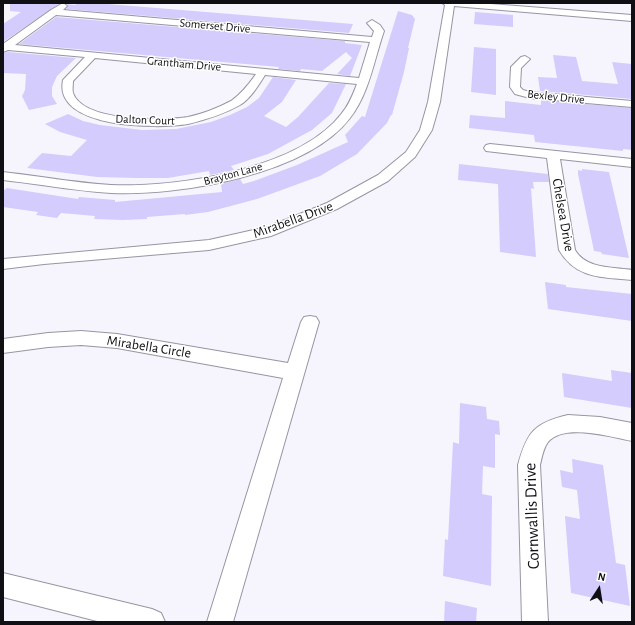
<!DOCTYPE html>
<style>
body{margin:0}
#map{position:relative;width:635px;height:625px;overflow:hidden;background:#f6f5fe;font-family:"Alegreya Sans",sans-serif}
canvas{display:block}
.frame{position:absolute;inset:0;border:4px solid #0f0f14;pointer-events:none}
.north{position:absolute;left:579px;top:569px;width:40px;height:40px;-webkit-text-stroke:3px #fff;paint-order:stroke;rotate:12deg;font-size:11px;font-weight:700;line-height:16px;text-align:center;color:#0f0f14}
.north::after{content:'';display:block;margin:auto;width:14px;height:18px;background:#0f0f14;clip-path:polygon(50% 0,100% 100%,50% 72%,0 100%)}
</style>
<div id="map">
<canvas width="635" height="625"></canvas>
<div class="frame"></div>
<div class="north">N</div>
</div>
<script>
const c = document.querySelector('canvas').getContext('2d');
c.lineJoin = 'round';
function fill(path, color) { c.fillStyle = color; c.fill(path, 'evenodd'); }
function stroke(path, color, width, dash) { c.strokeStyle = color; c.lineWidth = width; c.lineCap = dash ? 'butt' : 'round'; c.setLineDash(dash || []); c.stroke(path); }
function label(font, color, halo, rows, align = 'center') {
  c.font = font + ' "Alegreya Sans",sans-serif'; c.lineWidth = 3; c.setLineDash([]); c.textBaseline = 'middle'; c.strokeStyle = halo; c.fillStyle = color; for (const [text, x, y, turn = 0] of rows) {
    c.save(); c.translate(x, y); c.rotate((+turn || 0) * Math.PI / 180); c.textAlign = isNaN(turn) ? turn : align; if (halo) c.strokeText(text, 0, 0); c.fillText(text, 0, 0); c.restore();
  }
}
fill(new Path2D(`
 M 10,3 L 53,3 L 59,4 L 3,42 L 3,24 L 21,12 L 10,11 Z
 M 78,3 L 108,4 L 353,24 L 349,33 L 66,9 L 68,6 L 67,4 L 75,5 Z
 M 398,11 L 412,15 L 415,19 L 408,48 L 409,48 L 404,72 L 392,115 L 391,115 L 387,123 L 357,154 L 320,176 L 257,199 L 208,212 L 185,215 L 185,214 L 147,217 L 147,219 L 123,220 L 94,219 L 95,216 L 61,213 L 57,218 L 36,215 L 38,212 L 3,207 L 3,191 L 7,188 L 78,199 L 79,197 L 115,200 L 115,202 L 222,192 L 221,184 L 240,179 L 243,184 L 254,181 L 297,165 L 348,142 L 345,135 L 362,116 L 365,117 Z
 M 475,12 L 513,15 L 513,27 L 474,24 Z
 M 56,17 L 345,41 L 345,43 L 362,45 L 350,76 L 337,74 L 352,58 L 346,52 L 322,71 L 301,69 L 300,71 L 278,69 L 279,67 L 19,44 Z
 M 474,47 L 496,49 L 496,95 L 471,92 Z
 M 8,52 L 76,58 L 57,76 L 52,87 L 52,96 L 57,104 L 29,110 L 22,96 L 25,90 L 26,74 L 3,73 L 3,53 Z
 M 553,55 L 576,57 L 582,81 L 618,84 L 612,62 L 632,64 L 632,99 L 540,91 L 538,77 L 557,78 Z
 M 273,77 L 296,80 L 282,102 L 264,116 L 286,127 L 298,117 L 329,83 L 346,84 L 332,113 L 312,130 L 268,154 L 231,166 L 234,170 L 210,175 L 209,171 L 168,178 L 136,178 L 97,177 L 27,168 L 42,153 L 71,156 L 87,140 L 60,132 L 45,124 L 68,114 L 83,121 L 100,125 L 142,130 L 176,129 L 211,122 L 230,115 L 247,107 L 259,98 Z
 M 541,100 L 632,108 L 632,150 L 623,149 L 623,151 L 535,142 L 534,135 L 469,128 L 470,115 L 505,118 L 505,101 L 541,105 Z
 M 459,164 L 548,174 L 549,182 L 533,182 L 534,189 L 531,188 L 536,257 L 500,252 L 498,184 L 458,180 Z
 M 582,169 L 609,172 L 629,258 L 602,254 L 601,252 L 594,251 L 578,174 L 578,170 L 582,171 Z
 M 545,282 L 566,285 L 566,287 L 632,294 L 632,321 L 548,309 Z
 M 611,370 L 632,373 L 632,408 L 564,397 L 562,373 L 612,381 Z
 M 460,403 L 486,407 L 487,419 L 499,421 L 500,435 L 495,434 L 495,468 L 483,466 L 482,494 L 492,496 L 491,586 L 443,576 L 445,539 L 448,540 L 453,442 L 459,444 Z
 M 572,459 L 603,465 L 616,563 L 625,565 L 630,606 L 571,593 L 565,516 L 580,519 L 577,490 L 562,487 L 560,470 L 573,473 Z
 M 445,601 L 477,608 L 476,622 L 444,622 Z`), '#d3ccfd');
const street = new Path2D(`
 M 63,3 L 67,6 L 63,10 L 372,37 L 374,31 L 367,23 L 372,20 L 380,25 L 384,31 C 374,60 369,94 350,118 C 307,175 179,196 111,193 C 75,191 39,184 3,180 L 3,172 C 39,176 75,183 111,185 C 177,188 300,169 342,113 C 349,105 353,94 357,84 L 265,75 C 258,86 251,98 240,105 C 224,114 205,120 188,124 C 158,129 53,129 63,80 L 85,57 L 8,50 L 3,52 L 3,44 L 51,10 ZM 56,15 L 370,42 L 359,78 L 15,45 ZM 95,58 L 256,74 C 249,84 241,94 231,101 C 218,108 202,114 188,117 C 163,121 83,122 73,93 C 72,89 73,85 73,81 Z
 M 442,3 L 478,3 L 632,15 L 632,21 L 454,6 L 440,102 L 432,130 L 415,157 L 388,181 L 337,209 L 271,236 L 209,250 L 44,264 L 3,269 L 3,259 L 209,240 L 267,227 L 327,203 L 378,175 L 406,152 L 420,130 L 428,102 L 445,5 Z
 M 525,56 L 530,59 L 521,68 L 520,87 L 523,90 L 530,92 L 632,101 L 632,107 L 530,98 L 515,94 L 510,87 L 511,67 L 521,57 Z
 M 490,144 L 632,159 L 632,167 L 560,159 L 575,250 C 586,269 613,267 632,270 L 632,280 C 602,277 576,279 559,250 L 547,158 L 486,151 L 484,148 L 486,145 Z
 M 310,316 L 316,317 L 319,322 L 233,622 L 207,622 L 283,378 L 117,348 L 81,345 L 48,347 L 3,353 L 3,339 L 48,333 L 81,331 L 117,334 L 288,363 L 301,322 L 304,317 Z
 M 568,415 L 600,417 L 632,423 L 632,441 C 611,437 564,423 548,442 C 543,449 542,457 540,465 L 548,622 L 522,622 L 518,465 C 527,432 534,423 568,415 Z
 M 3,573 L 152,609 L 161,613 L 165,622 L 101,622 L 3,597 Z`);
stroke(street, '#9695a3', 2);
fill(street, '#fff');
label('12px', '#0f0f14', '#fff', [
 ["Somerset Drive",215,26,5],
 ["Grantham Drive",184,64,5],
 ["Bexley Drive",556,97,6],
 ["Dalton Court",145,120,2],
 ["Brayton Lane",233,174,-15]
]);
label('14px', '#0f0f14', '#fff', [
 ["Chelsea Drive",563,215,80],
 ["Mirabella Drive",293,220,-20],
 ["Mirabella Circle",149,347,9]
]);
label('17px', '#0f0f14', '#fff', [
 ["Cornwallis Drive",532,516,-92]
]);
</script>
